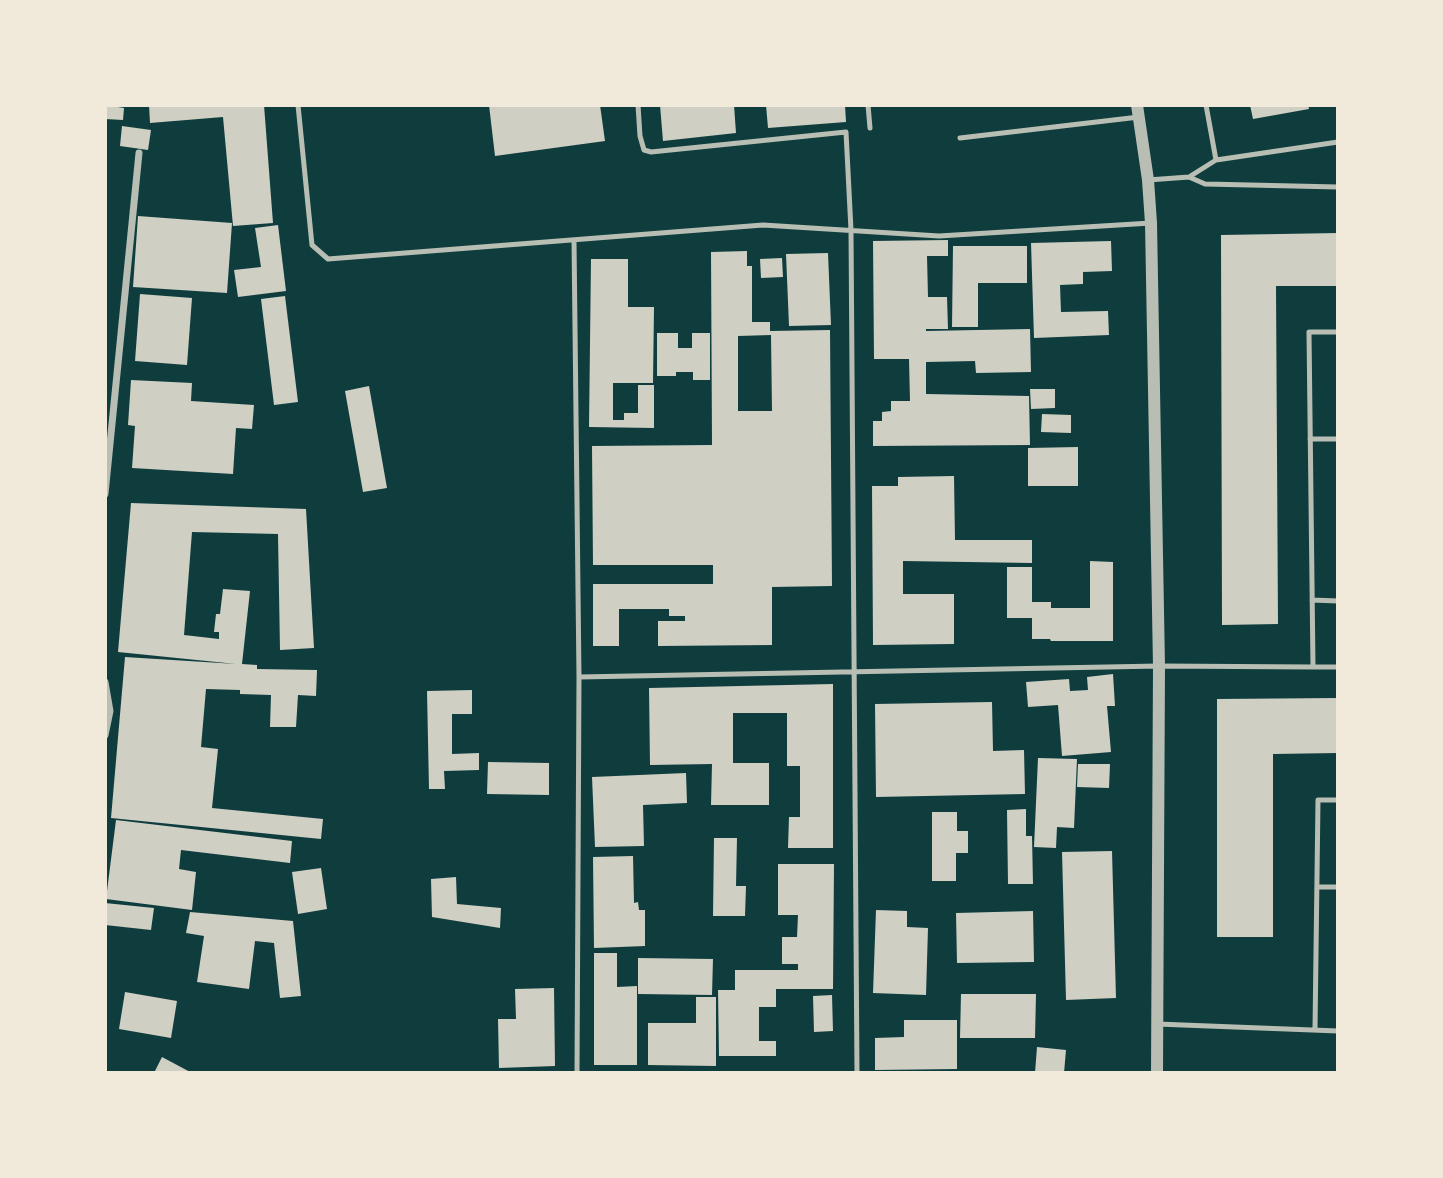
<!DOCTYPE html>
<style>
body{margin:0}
#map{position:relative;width:1443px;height:1178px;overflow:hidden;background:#0f3d3e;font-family:Roboto,sans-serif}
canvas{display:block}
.frame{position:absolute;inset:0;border:107px solid #f1e9da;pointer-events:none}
</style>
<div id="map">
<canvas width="1443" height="1178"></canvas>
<div class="frame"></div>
</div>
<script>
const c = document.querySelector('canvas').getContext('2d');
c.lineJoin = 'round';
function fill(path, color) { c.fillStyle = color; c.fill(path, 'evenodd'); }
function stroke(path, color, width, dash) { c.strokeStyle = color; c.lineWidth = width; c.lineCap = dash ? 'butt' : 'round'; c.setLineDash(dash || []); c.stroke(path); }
fill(new Path2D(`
 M 105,105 L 124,108 L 123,120 L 105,119 Z
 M 149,105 L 264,105 L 273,223 L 233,226 L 223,117 L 150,123 Z
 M 489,105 L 600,105 L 605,141 L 495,156 Z
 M 660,105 L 734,105 L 736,133 L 663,141 Z
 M 766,105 L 845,105 L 846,122 L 768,128 Z
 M 1250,105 L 1308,105 L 1309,109 L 1253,119 Z
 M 122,126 L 151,130 L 148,150 L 120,146 Z
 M 138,216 L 232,223 L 227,293 L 133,287 Z
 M 278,225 L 286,291 L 238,297 L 234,270 L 261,267 L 255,228 Z
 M 1338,233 L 1338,286 L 1276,286 L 1278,624 L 1222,625 L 1221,235 Z
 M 948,240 L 948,256 L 927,256 L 928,297 L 947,297 L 948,329 L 926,329 L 926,331 L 1030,329 L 1031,372 L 976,373 L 975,361 L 926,362 L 926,394 L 1029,396 L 1030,445 L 873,446 L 873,421 L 882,421 L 882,412 L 891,411 L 891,401 L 910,401 L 909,359 L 874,359 L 873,241 Z
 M 1111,241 L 1112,271 L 1083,272 L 1083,284 L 1060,285 L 1061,312 L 1108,311 L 1109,335 L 1034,338 L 1031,243 Z
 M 953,246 L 1027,246 L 1027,283 L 978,283 L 978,327 L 952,327 Z
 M 747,251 L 747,266 L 752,266 L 752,322 L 770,322 L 770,331 L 830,330 L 832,586 L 772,587 L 772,645 L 658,646 L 658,621 L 685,621 L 685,616 L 669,616 L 669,609 L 619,609 L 619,646 L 593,646 L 593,584 L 713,584 L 713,565 L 593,565 L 592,446 L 712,445 L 711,252 ZM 771,335 L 772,411 L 738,411 L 738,336 Z
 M 828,253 L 831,325 L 789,326 L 786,254 Z
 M 782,258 L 783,277 L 761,278 L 760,259 Z
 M 591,259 L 628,259 L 628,307 L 654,307 L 653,383 L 613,383 L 613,420 L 624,420 L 624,413 L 638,413 L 638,385 L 654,385 L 654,428 L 589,427 Z
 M 140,294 L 192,298 L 187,365 L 135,361 Z
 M 285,296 L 298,402 L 274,405 L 261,299 Z
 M 657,333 L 678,333 L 678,348 L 692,348 L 692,333 L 710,333 L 710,380 L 693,380 L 693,372 L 676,372 L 676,376 L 657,376 Z
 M 131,380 L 192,383 L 191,401 L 254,405 L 252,429 L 236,428 L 233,474 L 132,468 L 135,426 L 128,425 Z
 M 369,386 L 387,488 L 363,492 L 345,391 Z
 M 1030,389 L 1055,389 L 1055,408 L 1031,409 Z
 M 1042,414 L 1071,415 L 1071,433 L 1041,432 Z
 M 1078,447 L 1078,486 L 1028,486 L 1028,448 Z
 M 954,476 L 955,540 L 1032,540 L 1032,563 L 903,561 L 903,594 L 954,594 L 954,644 L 873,645 L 872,486 L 898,486 L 898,477 Z
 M 131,503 L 306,509 L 314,648 L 280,650 L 278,534 L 192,532 L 184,635 L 219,639 L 219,632 L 214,632 L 216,614 L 220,614 L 223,589 L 250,591 L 242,664 L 257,665 L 257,669 L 317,670 L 316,696 L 298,695 L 296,727 L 270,727 L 271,695 L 240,694 L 240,690 L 206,689 L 201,747 L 218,749 L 212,808 L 323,819 L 321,839 L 111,818 L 125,657 L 236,664 L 118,652 Z
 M 1090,561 L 1113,562 L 1113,641 L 1051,641 L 1050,639 L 1032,639 L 1032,618 L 1007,618 L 1007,567 L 1032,567 L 1032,602 L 1051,602 L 1051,608 L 1090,608 Z
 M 1113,674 L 1115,706 L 1107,706 L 1111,752 L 1062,756 L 1058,705 L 1028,707 L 1026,682 L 1069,679 L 1070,691 L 1088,690 L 1087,677 Z
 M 833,684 L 833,848 L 788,848 L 789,817 L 800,817 L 800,766 L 787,766 L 787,713 L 733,713 L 733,763 L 769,763 L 769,805 L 711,805 L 712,764 L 650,765 L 649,688 Z
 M 472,690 L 472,714 L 452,714 L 452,754 L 479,753 L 479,770 L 444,771 L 445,789 L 429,789 L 427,691 Z
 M 1338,698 L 1338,753 L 1273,754 L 1273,937 L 1217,937 L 1217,699 Z
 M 992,702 L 993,751 L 1024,750 L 1025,794 L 876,797 L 875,704 Z
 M 1038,758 L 1077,759 L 1074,828 L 1057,827 L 1056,848 L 1034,847 Z
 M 488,762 L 549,763 L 549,795 L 487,794 Z
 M 1078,764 L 1110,764 L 1109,788 L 1077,787 Z
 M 686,773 L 687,803 L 643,805 L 644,846 L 595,847 L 592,777 Z
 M 1026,809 L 1026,836 L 1032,836 L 1033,884 L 1008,884 L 1007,810 Z
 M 932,812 L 957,812 L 957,831 L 968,831 L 968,853 L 956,853 L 956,881 L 932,881 Z
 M 116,820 L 292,841 L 290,863 L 181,850 L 179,869 L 196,872 L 192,910 L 106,899 Z
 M 714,838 L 737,838 L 736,886 L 746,886 L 745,916 L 713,916 Z
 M 1112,851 L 1116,998 L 1066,1000 L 1062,852 Z
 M 633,856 L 634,903 L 638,902 L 639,910 L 645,910 L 645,946 L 594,948 L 593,857 Z
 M 778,864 L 834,864 L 833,989 L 776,989 L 776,1007 L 759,1007 L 759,1041 L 776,1041 L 776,1056 L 719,1056 L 718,990 L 735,990 L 735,970 L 798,970 L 798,964 L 782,964 L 782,937 L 797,937 L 798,915 L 778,915 Z
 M 321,868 L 327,909 L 298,914 L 292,872 Z
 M 456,877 L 457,904 L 501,908 L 500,928 L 432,917 L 431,879 Z
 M 105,903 L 154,908 L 151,930 L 105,925 Z
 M 876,910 L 907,911 L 907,927 L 928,928 L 926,995 L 873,993 Z
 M 1033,911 L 1034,962 L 957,963 L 956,913 Z
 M 190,912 L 293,921 L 301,996 L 280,998 L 274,943 L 255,941 L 249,989 L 197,982 L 204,936 L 186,933 Z
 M 594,953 L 617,953 L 617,987 L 637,986 L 637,1065 L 594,1065 Z
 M 638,958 L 713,959 L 712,995 L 638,994 Z
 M 554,988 L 555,1066 L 499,1068 L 498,1019 L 516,1019 L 515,989 Z
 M 125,992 L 177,1001 L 171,1038 L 119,1029 Z
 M 961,994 L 1036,994 L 1035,1038 L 960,1038 Z
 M 832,995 L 833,1031 L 814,1032 L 813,996 Z
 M 696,997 L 716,997 L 716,1066 L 648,1065 L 648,1023 L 696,1023 Z
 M 904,1020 L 957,1020 L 957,1069 L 875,1070 L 875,1038 L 904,1037 Z
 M 1037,1047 L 1066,1050 L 1064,1073 L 1035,1073 Z
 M 162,1057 L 192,1073 L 154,1073 Z`), '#cfcfc3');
stroke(new Path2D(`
 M 298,105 L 312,245 L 328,259 L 763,225 L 939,236 L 1151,223
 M 638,105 L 640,136 L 644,150 L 651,152 L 846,132 L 851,230 L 857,1073
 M 868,105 L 870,128
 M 1206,105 L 1216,160
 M 960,138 L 1139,117
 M 1189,177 L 1216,160 L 1338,142
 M 1148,180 L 1189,177 L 1205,184 L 1338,187
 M 574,240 L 579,677 L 577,1073
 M 1338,332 L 1309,332 L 1313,667 L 1338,667
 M 1310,439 L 1338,439
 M 1312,600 L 1338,601
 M 579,677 L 1159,666 L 1313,667
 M 1317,887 L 1338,887
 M 1157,1024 L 1338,1031
 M 1315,1029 L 1318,800 L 1338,800`), '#b8beb3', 5);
stroke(new Path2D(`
 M 105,494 L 139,153
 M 105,682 L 110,711 L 105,735`), '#b8beb3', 7);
stroke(new Path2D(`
 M 1137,105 L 1148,180 L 1151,223 L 1159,666 L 1157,1073`), '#b8beb3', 12);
</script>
